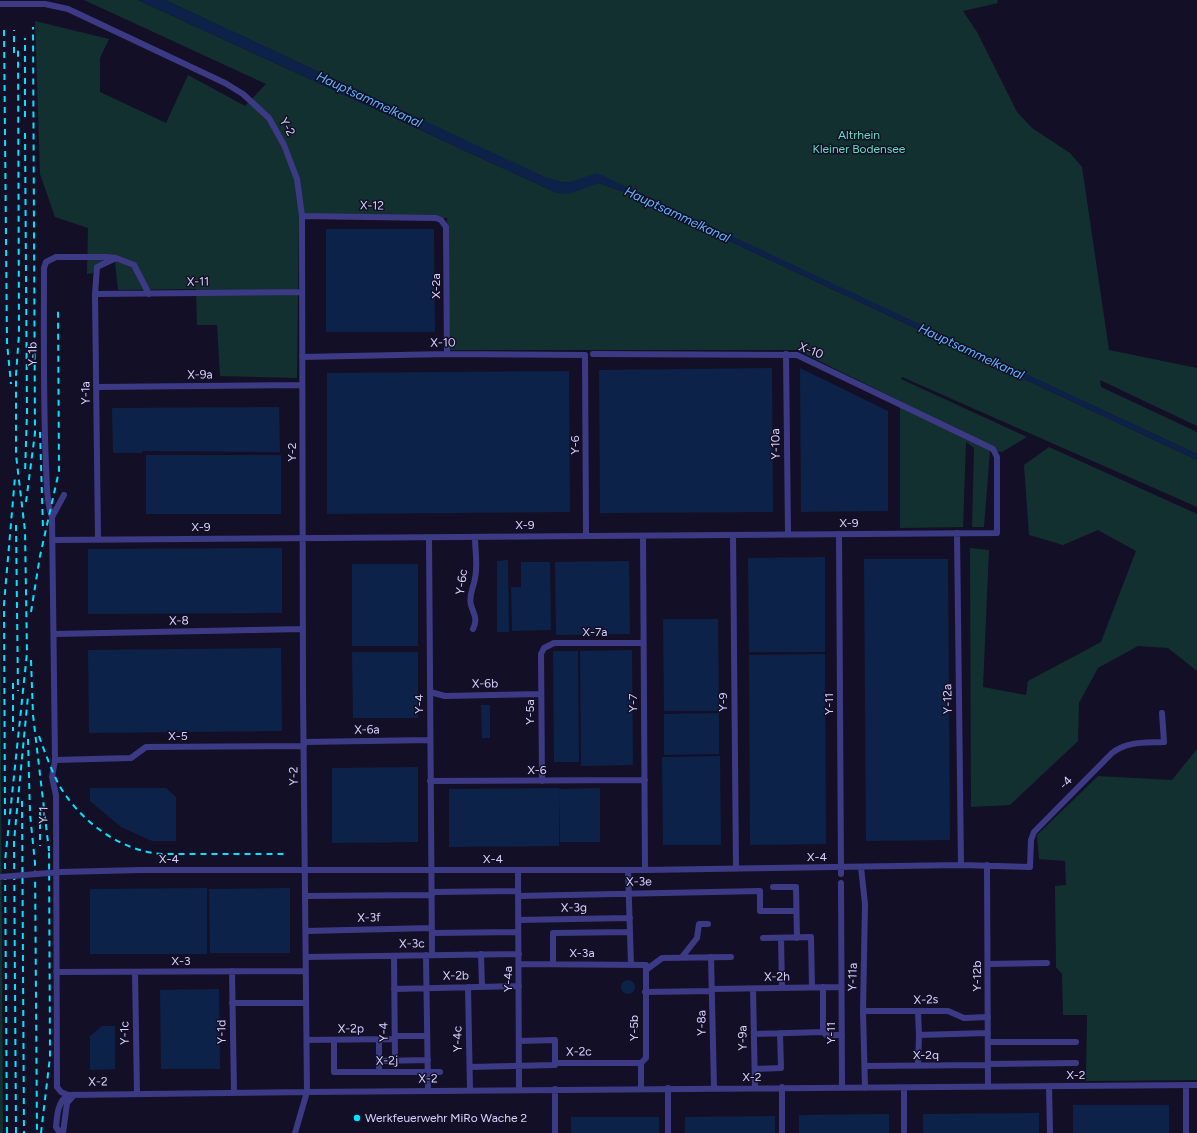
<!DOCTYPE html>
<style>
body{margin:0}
canvas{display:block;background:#130f26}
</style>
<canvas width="1197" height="1133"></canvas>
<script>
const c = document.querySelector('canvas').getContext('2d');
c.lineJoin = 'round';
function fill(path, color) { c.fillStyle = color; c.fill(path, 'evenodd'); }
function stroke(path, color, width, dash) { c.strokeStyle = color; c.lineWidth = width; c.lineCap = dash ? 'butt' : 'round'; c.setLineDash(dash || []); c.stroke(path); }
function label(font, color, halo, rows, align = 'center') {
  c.font = font + ' Figtree,sans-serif'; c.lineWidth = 3; c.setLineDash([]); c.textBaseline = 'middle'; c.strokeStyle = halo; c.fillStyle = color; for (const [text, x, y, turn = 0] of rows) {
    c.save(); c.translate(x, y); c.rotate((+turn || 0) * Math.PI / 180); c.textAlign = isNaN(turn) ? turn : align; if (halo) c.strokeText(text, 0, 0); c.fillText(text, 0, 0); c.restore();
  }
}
fill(new Path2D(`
 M 84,0 L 138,0 L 557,193 L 599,183 L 629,194 L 1197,460 L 1197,507 L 902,377 L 901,379 L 1027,437 L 1002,452 L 990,450 L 984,527 L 972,527 L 974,448 L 966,442 L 963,527 L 900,528 L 900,401 L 797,350 L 450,350 L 447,218 L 299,216 L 297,378 L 220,376 L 217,325 L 197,325 L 196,289 L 118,290 L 115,262 L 97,263 L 93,273 L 87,274 L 88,228 L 55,217 L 40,174 L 35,21 L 109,39 L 100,58 L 100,92 L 166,123 L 188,75 L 245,106 L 266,84 Z
 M 165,0 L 997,0 L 998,3 L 963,11 L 977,32 L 1017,112 L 1032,128 L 1070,153 L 1082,167 L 1109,350 L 1197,368 L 1197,426 L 1100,380 L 1101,387 L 1197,432 L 1197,454 L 597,175 L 573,182 L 556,183 Z
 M 1049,447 L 1197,514 L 1197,671 L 1168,648 L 1138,646 L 1098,668 L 1079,703 L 1078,741 L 1010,805 L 971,807 L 970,548 L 989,550 L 983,687 L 1026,695 L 1028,681 L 1101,642 L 1136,551 L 1098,530 L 1063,545 L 1029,535 L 1024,465 Z
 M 0,576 L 3,1133 L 0,1133 Z
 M 1197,749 L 1197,1080 L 1086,1081 L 1087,1015 L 1063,1015 L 1062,974 L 1056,967 L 1055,886 L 1066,885 L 1065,861 L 1039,859 L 1037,835 L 1098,776 L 1172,780 Z`), '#12302f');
fill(new Path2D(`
 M 138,0 L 165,0 L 545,177 L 567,183 L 597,173 L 1197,454 L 1197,460 L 629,194 L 599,183 L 568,194 L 557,193 Z
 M 326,229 L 434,229 L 435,332 L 326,332 Z
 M 772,368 L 773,512 L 600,513 L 599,370 Z
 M 800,368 L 888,411 L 888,511 L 801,512 Z
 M 569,371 L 570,512 L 327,514 L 327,373 Z
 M 279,407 L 280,452 L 142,451 L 142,453 L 113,453 L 112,408 Z
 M 146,455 L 281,455 L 281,514 L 146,514 Z
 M 282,548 L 282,613 L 88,614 L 88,549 Z
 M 825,557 L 825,652 L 749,652 L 748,558 Z
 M 864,559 L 948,559 L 950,840 L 866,841 Z
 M 508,560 L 509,632 L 497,632 L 497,561 Z
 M 629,561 L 630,634 L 556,635 L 555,562 Z
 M 521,562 L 550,562 L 551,630 L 512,631 L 511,587 L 521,587 Z
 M 352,564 L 418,564 L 418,646 L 352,646 Z
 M 663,619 L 718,619 L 719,711 L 664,711 Z
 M 281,648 L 282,731 L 89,733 L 88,650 Z
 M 632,650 L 633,765 L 581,766 L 580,651 Z
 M 553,651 L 578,651 L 579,762 L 554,762 Z
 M 352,652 L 418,652 L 418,718 L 353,718 Z
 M 825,654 L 826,844 L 750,845 L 749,655 Z
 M 481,705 L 490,705 L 490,738 L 482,738 Z
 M 719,713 L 719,754 L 664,755 L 664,714 Z
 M 720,756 L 721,845 L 663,845 L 662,757 Z
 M 418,767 L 418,842 L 332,843 L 332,768 Z
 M 90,788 L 166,788 L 176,797 L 176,841 L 152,841 L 121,827 L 90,801 Z
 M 559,788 L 559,846 L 449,847 L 449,789 Z
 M 600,788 L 600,842 L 560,842 L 559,789 Z
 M 207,888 L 207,954 L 90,954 L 90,889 Z
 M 290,888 L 290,953 L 210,953 L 209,889 Z
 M621 987a7 7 0 1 1 14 0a7 7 0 1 1-14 0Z
 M 219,989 L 220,1069 L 161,1069 L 160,990 Z
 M 102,1026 L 115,1026 L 115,1069 L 90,1070 L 90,1036 Z
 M 1073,1105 L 1169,1105 L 1169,1133 L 1073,1133 Z
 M 1039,1113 L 1039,1133 L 923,1133 L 923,1114 Z
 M 889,1114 L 889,1133 L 799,1133 L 799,1115 Z
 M 775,1116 L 775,1133 L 685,1133 L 685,1117 Z
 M 571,1117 L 659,1117 L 659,1133 L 571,1133 Z`), '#0c2248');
stroke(new Path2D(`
 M 0,4 L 45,4 L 68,9 L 225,83 L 243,94 L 269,118 L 284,145 L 297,179 L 302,216 L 303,692 L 307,1092 L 1197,1085
 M 302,216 L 436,218 L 441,220 L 446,227 L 447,354
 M 95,294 L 302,292
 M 786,354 L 788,534
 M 302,357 L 447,354 L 585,355 L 586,536
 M 97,387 L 302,385
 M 64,495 L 52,517 L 55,760 L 52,777 L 56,795 L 57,1087 L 61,1092 L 68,1095 L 307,1092 L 295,1133
 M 52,517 C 46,503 47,481 46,466 C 43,400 44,334 44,268 L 46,262 L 56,257 L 107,257 L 116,258 L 134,265 L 149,294
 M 957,533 L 961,865
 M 839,534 L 841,874
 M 733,535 L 736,869
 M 643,536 L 645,870
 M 429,537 L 432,955
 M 98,539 L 95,294 L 97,267 L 116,258
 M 53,540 L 997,533 L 997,457 L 993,449 L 797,355 L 593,354
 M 473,629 C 478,619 474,615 471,605 C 468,596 474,587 475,578 C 478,565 475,550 475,537
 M 54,634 L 303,629
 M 430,692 L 445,696 L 541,694
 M 304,742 L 430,740
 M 55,760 L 131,758 L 146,747 L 304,746
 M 430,781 L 645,780
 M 542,781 L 541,654 L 544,648 L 554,643 L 643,643
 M 987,865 L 988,1086
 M 861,867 L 865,904 L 863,1011 L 865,1088
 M 141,870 L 645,870 L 961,865 L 1030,867 L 1031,840 L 1034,832 L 1112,753 C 1127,741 1145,743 1164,742 L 1162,713
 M 518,870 L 519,1089
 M 628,870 L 631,965
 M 841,883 L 842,1087
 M 773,887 L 796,887 L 797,938
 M 432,892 L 518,891
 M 306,896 L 432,895
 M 518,896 L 760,891 L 760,911 L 796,911
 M 518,920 L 630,918
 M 306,931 L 432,928
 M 432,933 L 518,932
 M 763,938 L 811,937 L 812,987
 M 781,938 L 782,988
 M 481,954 L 482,987
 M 426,955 L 428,1090
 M 394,956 L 395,1060
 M 306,957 L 519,954
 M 682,957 L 697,938 L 699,924 L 708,924
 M 711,957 L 714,1088
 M 519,964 L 646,965 L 646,1058 L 641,1063 L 641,1089
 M 553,964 L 553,933 L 630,932
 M 988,964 L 1047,963
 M 646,970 L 662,958 L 731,957
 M 232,971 L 234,1092
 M 56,972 L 306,971
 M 135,972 L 137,1093
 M 468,987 L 470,1090
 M 394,989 L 519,986
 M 712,989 L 841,987
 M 753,989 L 755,1088
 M 645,992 L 712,991
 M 232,1003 L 306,1003
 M 863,1011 L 948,1011 L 964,1018 L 988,1017
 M 918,1012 L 919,1035 L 988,1033
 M 823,1032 L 826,1035 L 842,1035
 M 754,1034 L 823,1032 L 823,987
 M 395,1036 L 427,1036
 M 307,1040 L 395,1039
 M 334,1040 L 334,1072 L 440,1072
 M 519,1041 L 555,1040 L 555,1063
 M 989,1042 L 1076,1042
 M 379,1061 L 428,1060
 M 988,1064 L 1076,1063
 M 865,1066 L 988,1065
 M 918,1066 L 919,1035
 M 470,1067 L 555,1065 L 555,1063 L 641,1063
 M 755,1069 L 781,1068 L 780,1033
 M 379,1072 L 379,1040
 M 1186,1085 L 1186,1133
 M 1049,1086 L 1050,1133
 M 782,1087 L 782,1133
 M 668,1088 L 668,1133
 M 904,1088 L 904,1133
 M 555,1089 L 555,1133
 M 60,1133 L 56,1127 C 57,1115 58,1101 68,1095
 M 63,1133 L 67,1103 L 74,1095`), '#3d3a85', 6);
stroke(new Path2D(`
 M 4,30 L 7,343 L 11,384
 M 14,53 L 14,30
 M 25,117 L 25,38
 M 25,133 L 27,412 L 25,473
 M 40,432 L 43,528
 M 26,502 L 35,433 L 33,27
 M 16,525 L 18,691
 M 31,612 L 40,556 L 59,471 L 58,308
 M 31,660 L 33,715 L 49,851
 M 13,683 L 13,731
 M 39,736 C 45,753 51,769 59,785 C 80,821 120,851 162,854 L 285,854
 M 28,739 L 30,814 L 35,863 L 37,1133
 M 22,801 L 24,1133
 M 40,812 L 40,846
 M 5,815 L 4,604 L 15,477
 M 7,1133 L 5,861 L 27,653 L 25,531 L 16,455 L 16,375 L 19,334 L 18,47
 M 16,1133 L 14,841 L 28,696
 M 41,1133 L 50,1057 L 49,846`), '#00e5ff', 2, [6, 5]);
stroke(new Path2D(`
 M 0,877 L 61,872 L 141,870`), '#3d3a85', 6);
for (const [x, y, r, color] of [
 [357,1118,4,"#00e5ff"]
]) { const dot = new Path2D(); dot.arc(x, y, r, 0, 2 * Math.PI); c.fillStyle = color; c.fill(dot); stroke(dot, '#130f26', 1.5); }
label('12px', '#d9d4ff', '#130f26', [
 ["Y-2",287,127,61],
 ["X-12",372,206,1],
 ["X-11",198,282,-1],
 ["X-2a",436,286,-90],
 ["X-10",443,343,-1],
 ["X-10",811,351,21],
 ["Y-1b",33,354,-91],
 ["X-9a",200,375,-1],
 ["Y-1a",86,393,-91],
 ["Y-10a",776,444,-91],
 ["Y-6",575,445,-90],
 ["Y-2",292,452,-90],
 ["X-9",849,523],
 ["X-9",525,525],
 ["X-9",201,527],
 ["Y-6c",462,582,-82],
 ["X-8",179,621,-1],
 ["X-7a",595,632],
 ["X-6b",485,684,-1],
 ["Y-12a",948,699,-91],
 ["Y-9",723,702,-90],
 ["Y-7",633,703,-90],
 ["Y-4",419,704,-90],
 ["Y-11",829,704,-90],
 ["Y-5a",530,712,-90],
 ["X-6a",367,730,-1],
 ["X-5",178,736],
 ["X-6",537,770],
 ["Y-2",294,776,-91],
 ["-4",1066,783,-46],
 ["Y-1",44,815,-89],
 ["X-4",817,857],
 ["X-4",169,859],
 ["X-4",493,859],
 ["X-3e",639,882,-1],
 ["X-3g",574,908,-1],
 ["X-3f",369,918,-1],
 ["X-3c",412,944,-1],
 ["X-3a",582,953],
 ["X-3",181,961],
 ["X-2b",456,976,-1],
 ["Y-12b",977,976,-90],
 ["X-2h",777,977,-1],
 ["Y-11a",853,977,-89],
 ["Y-4a",508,979,-90],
 ["X-2s",926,1000,-2],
 ["Y-8a",702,1023,-91],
 ["Y-5b",634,1028,-90],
 ["X-2p",351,1029,-1],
 ["Y-1d",222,1032,-91],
 ["Y-4",384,1032,-91],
 ["Y-1c",125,1033,-91],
 ["Y-11",831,1033,-90],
 ["Y-9a",743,1038,-91],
 ["Y-4c",458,1039,-91],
 ["X-2c",579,1052,-1],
 ["X-2q",926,1055],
 ["X-2j",387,1061,-1],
 ["X-2",1076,1075],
 ["X-2",752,1077],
 ["X-2",428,1079,-1],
 ["X-2",98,1082,-1]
]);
label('12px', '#5fe0c0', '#130f26', [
 ["Altrhein",859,135],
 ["Kleiner Bodensee",859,149]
]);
label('12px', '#d9d4ff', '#130f26', [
 ["Werkfeuerwehr MiRo Wache 2",365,1118]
], 'left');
label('italic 13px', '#62b6ff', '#130f26', [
 ["Hauptsammelkanal",369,100,25],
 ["Hauptsammelkanal",677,215,25],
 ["Hauptsammelkanal",971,352,25]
]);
</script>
